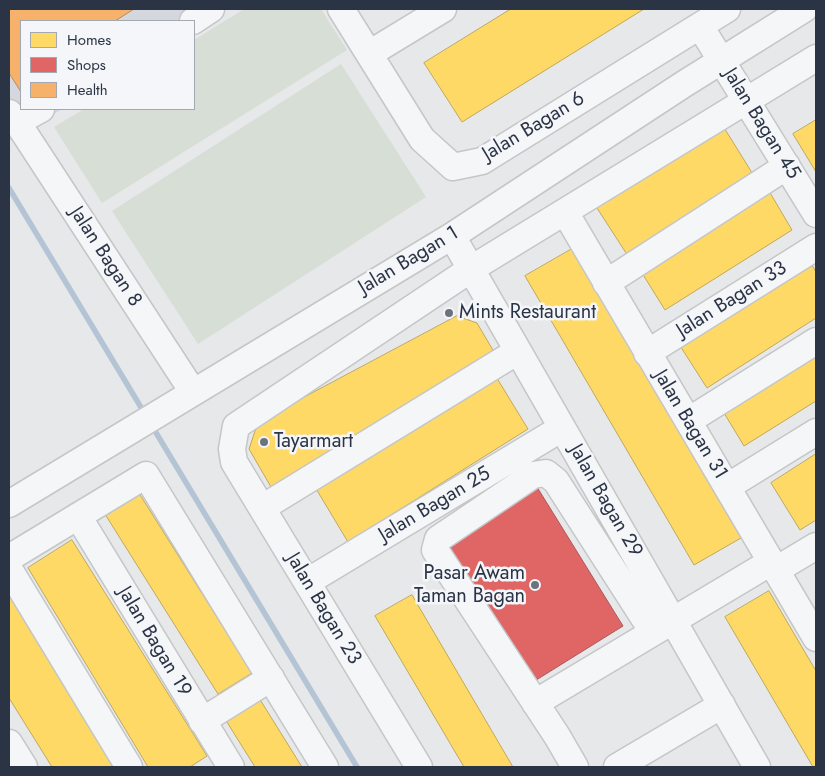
<!DOCTYPE html>
<style>
body{margin:0}
#map{position:relative;width:825px;height:776px;overflow:hidden;background:#e6e8ea;font-family:Jost,sans-serif}
canvas{display:block}
.frame{position:absolute;inset:0;border:10px solid #2b3445;pointer-events:none}
.legend{position:absolute;left:20px;top:20px;width:175px;height:90px;box-sizing:border-box;background:#f4f6f9;border:1px solid #a4a8b1;margin:0;padding:6px 9px;list-style:none;font-size:15px;color:#2b3445}
.legend li{display:flex;align-items:center;gap:10px;height:25px}
.legend b{width:25px;border:1px solid #a4a8b1}
</style>
<div id="map">
<canvas width="825" height="776"></canvas>
<div class="frame"></div>
<ul class="legend">
<li><b style="height:14px;background:#ffd966"></b>Homes</li>
<li><b style="height:14px;background:#e06666"></b>Shops</li>
<li><b style="height:14px;background:#f6b26b"></b>Health</li>
</ul>
</div>
<script>
const c = document.querySelector('canvas').getContext('2d');
c.lineJoin = 'round';
function fill(path, color) { c.fillStyle = color; c.fill(path, 'evenodd'); }
function stroke(path, color, width, dash) { c.strokeStyle = color; c.lineWidth = width; c.lineCap = dash ? 'butt' : 'round'; c.setLineDash(dash || []); c.stroke(path); }
function label(font, color, halo, rows, align = 'center') {
  c.font = font + ' Jost,sans-serif'; c.lineWidth = 5; c.setLineDash([]); c.textBaseline = 'middle'; c.strokeStyle = halo; c.fillStyle = color; for (const [text, x, y, turn = 0] of rows) {
    c.save(); c.translate(x, y); c.rotate((+turn || 0) * Math.PI / 180); c.textAlign = isNaN(turn) ? turn : align; if (halo) c.strokeText(text, 0, 0); c.fillText(text, 0, 0); c.restore();
  }
}
fill(new Path2D(`
 M 9,9 L 227,9 L 194,29 L 194,21 L 21,21 L 21,109 L 62,109 L 9,141 Z`), '#d4d7dd');
fill(new Path2D(`
 M 244,9 L 321,9 L 347,50 L 102,203 L 54,127 L 84,109 L 194,109 L 194,40 Z
 M 341,64 L 426,197 L 198,344 L 112,211 Z`), '#d6ded6');
const homes = new Path2D(`
 M 511,9 L 644,9 L 462,122 L 424,63 Z
 M 816,120 L 816,172 L 793,134 Z
 M 723,126 L 754,176 L 628,256 L 595,205 Z
 M 766,186 L 792,230 L 665,310 L 637,265 Z
 M 572,249 L 741,538 L 694,565 L 525,276 Z
 M 806,255 L 816,272 L 816,318 L 707,388 L 675,338 Z
 M 457,316 L 477,323 L 497,357 L 271,487 L 249,449 L 258,422 Z
 M 816,342 L 816,401 L 744,446 L 718,403 Z
 M 495,375 L 528,429 L 348,542 L 315,487 Z
 M 816,454 L 816,520 L 800,530 L 771,483 Z
 M 137,490 L 252,673 L 218,694 L 103,511 Z
 M 72,540 L 207,756 L 190,767 L 148,767 L 28,568 Z
 M 9,590 L 119,767 L 52,767 L 9,698 Z
 M 769,591 L 816,671 L 816,767 L 813,767 L 725,617 Z
 M 412,595 L 513,767 L 464,767 L 375,616 Z
 M 254,690 L 302,767 L 255,767 L 220,711 Z`);
fill(homes, '#ffd966');
stroke(homes, '#bfa85c', 1);
const shops = new Path2D(`
 M 537,487 L 623,626 L 533,682 L 446,543 Z`);
fill(shops, '#e06666');
stroke(shops, '#aa575c', 1);
const health = new Path2D(`
 M 9,9 L 134,9 L 115,21 L 21,21 L 21,92 L 9,73 Z`);
fill(health, '#f6b26b');
stroke(health, '#b98c60', 1);
stroke(new Path2D(`
 M 9,188 L 145,414
 M 152,426 L 357,767`), '#b4c4d5', 5.5);
const minor = new Path2D(`
 M 341,9 L 422,139 L 453,167 L 482,161 L 727,9
 M 193,21 L 211,9
 M 700,26 L 816,214
 M 369,54 L 443,9
 M 9,113 L 17,122 L 193,392
 M 17,122 L 41,109
 M 565,212 L 816,638
 M 452,236 L 757,767
 M 606,283 L 787,166
 M 647,353 L 816,247
 M 688,421 L 816,341
 M 727,487 L 816,432
 M 9,504 L 452,236 L 684,84 L 804,9
 M 262,508 L 518,351
 M 78,516 L 231,767
 M 9,558 L 146,475 L 325,767
 M 9,569 L 129,767
 M 776,570 L 816,546
 M 307,582 L 562,428
 M 535,703 L 771,562
 M 202,721 L 271,678
 M 9,743 L 24,767
 M 419,767 L 234,462 L 232,449 L 236,426 L 471,269 L 816,58
 M 575,767 L 557,736 L 435,550 L 438,539 L 533,475 L 546,473 L 556,481 L 653,632
 M 617,767 L 722,705`);
stroke(minor, '#c4c6c8', 29);
stroke(minor, '#f5f6f7', 26);
for (const [x, y, r, color] of [
 [449,313,5,"#6c737f"],
 [264,442,5,"#6c737f"],
 [535,585,5,"#6c737f"]
]) { const dot = new Path2D(); dot.arc(x, y, r, 0, 2 * Math.PI); c.fillStyle = color; c.fill(dot); stroke(dot, '#f4f6f9', 2); }
label('20px', '#2b3445', '#f4f6f9', [
 ["Jalan Bagan 45",761,124,58],
 ["Jalan Bagan 6",534,127,-31],
 ["Jalan Bagan 8",105,257,57],
 ["Jalan Bagan 1",409,261,-31],
 ["Jalan Bagan 33",732,300,-32],
 ["Jalan Bagan 31",690,425,59],
 ["Jalan Bagan 29",605,501,60],
 ["Jalan Bagan 25",435,505,-31],
 ["Jalan Bagan 23",323,609,59],
 ["Jalan Bagan 19",154,642,59]
]);
label('20px', '#2b3445', '#f4f6f9', [
 ["Mints Restaurant",459,313],
 ["Tayarmart",274,442],
 ["Pasar Awam",525,574,"right"],
 ["Taman Bagan",525,597,"right"]
], 'left');
</script>
